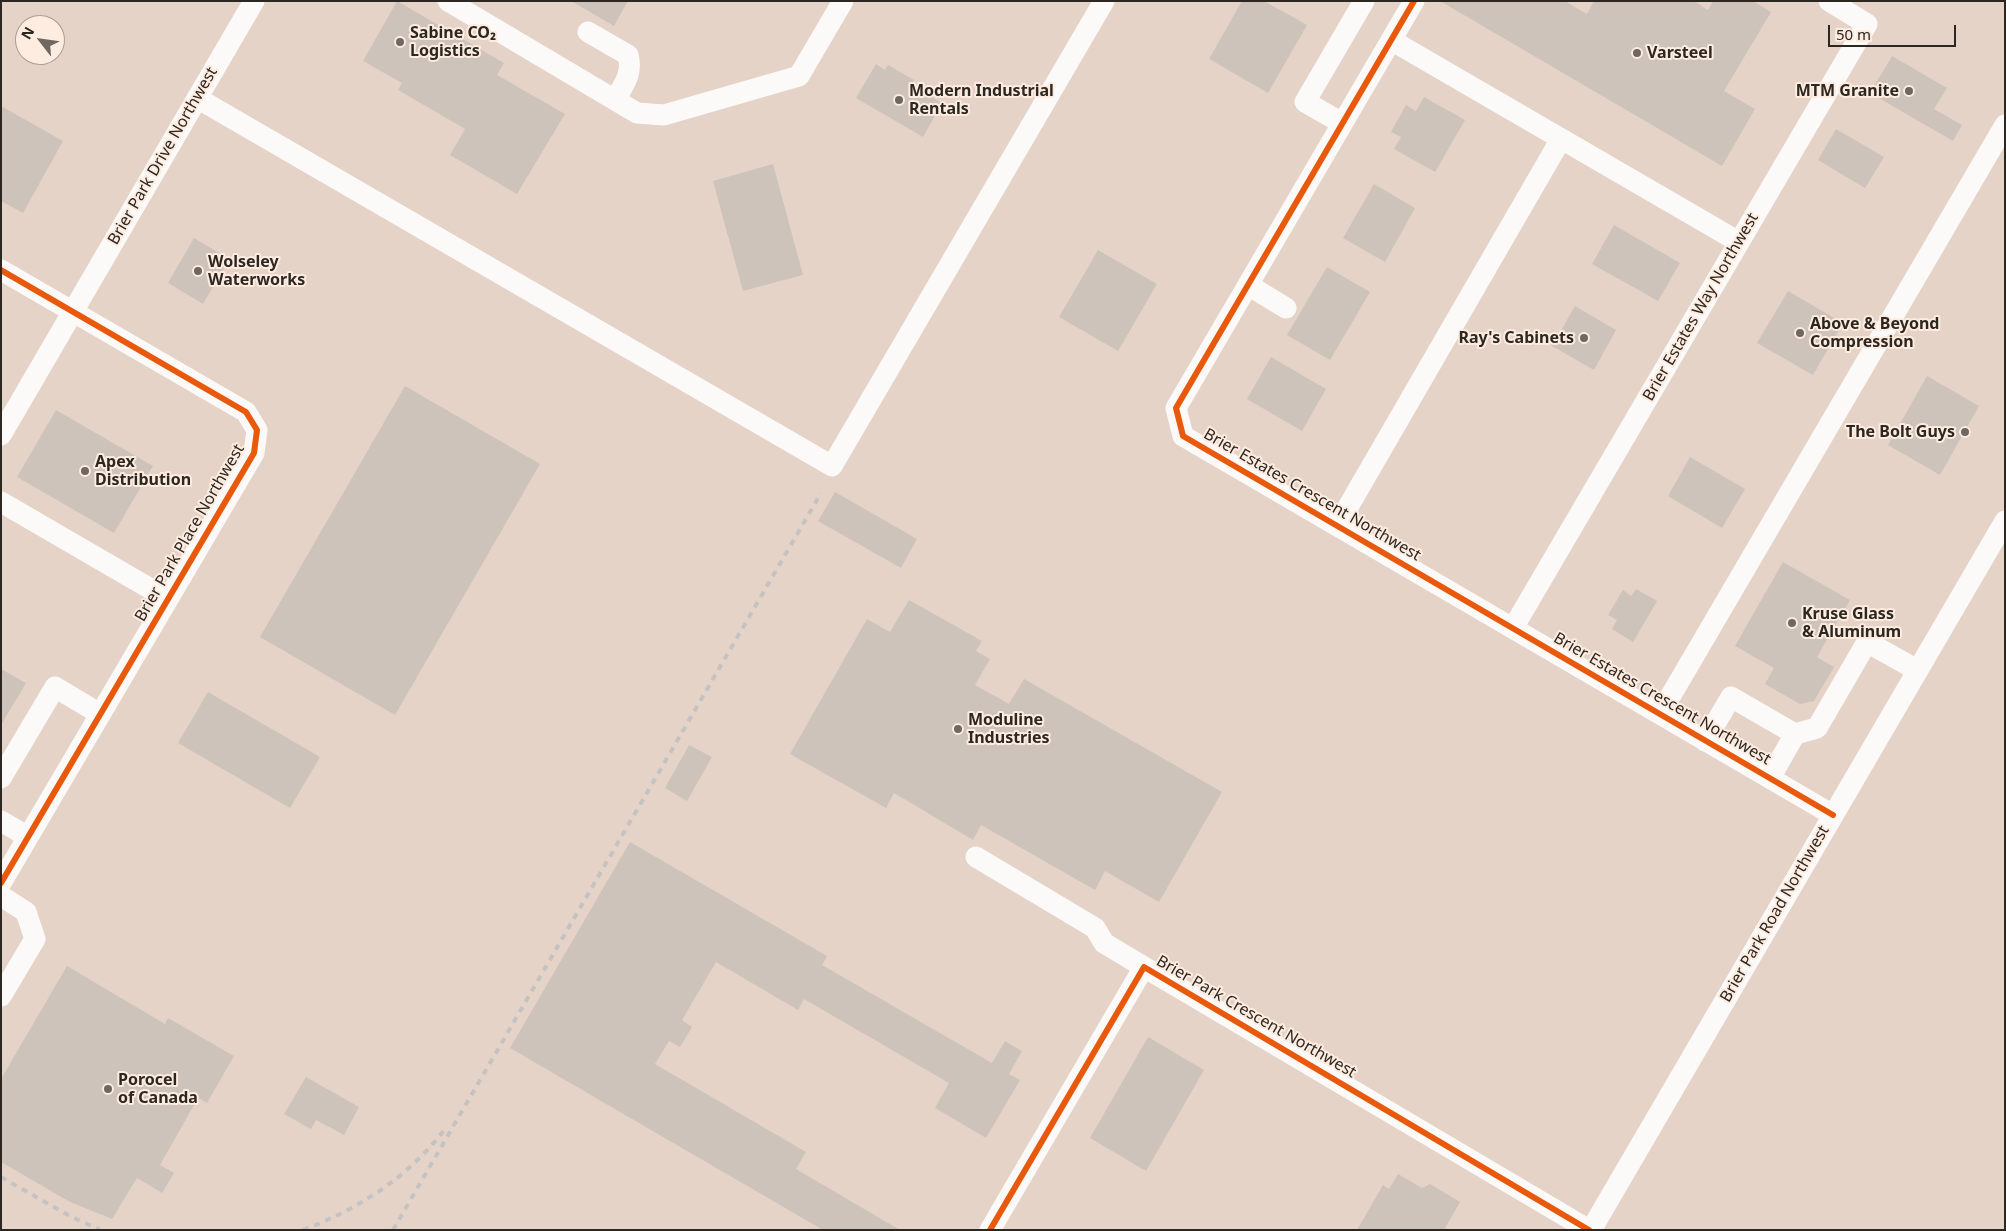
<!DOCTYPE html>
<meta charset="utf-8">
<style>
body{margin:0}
#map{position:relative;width:2006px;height:1231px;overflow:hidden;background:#e9dfd9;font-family:"Noto Sans",sans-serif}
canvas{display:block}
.frame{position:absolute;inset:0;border:2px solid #2d2722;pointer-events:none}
.north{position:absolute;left:15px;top:15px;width:50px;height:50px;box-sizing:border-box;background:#fdecdf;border:1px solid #aa9d93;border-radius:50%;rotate:300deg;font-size:14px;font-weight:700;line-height:20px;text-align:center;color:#2d2722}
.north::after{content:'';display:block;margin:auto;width:18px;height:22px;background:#6f6762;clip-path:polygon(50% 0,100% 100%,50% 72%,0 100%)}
.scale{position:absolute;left:1828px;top:25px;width:128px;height:22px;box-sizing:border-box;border:2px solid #2d2722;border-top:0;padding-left:6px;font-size:15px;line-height:18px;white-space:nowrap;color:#2d2722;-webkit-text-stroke:4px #fdecdf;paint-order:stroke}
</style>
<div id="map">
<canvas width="2006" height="1231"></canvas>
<div class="frame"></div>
<div class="north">N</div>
<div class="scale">50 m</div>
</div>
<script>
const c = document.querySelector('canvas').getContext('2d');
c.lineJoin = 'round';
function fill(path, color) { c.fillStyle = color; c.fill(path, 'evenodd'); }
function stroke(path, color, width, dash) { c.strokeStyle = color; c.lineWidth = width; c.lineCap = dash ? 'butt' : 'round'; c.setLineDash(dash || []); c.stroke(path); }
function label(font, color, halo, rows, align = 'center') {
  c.font = font + ' "Noto Sans",sans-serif'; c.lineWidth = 4; c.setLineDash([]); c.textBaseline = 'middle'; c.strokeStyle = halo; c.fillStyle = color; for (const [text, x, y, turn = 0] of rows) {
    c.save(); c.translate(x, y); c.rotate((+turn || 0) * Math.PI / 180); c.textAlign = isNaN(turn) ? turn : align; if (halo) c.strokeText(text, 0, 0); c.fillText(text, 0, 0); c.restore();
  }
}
fill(new Path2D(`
 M 1,1 L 2005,1 L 2005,1230 L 1,1230 ZM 25,25 L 55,25 L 55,55 L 25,55 Z`), '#e5d3c8');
fill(new Path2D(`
 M 397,1 L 504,63 L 497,75 L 565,114 L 517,194 L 450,155 L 465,129 L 398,90 L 402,83 L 363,61 Z
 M 571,1 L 628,1 L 614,26 Z
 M 1242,1 L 1264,1 L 1307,25 L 1268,93 L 1209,59 Z
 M 1440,1 L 1565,1 L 1587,14 L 1594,1 L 1694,1 L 1708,10 L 1713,1 L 1753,1 L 1771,12 L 1724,91 L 1755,109 L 1722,166 Z
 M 1892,56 L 1947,88 L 1934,109 L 1962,125 L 1953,141 L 1870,93 Z
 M 876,64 L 885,70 L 888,65 L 914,80 L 911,85 L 942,103 L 923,137 L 856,98 Z
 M 1424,97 L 1465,120 L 1435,172 L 1394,149 L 1401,137 L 1391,132 L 1406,105 L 1416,111 Z
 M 1,106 L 63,141 L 23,213 L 1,201 Z
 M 1836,129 L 1884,157 L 1865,188 L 1818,160 Z
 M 773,164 L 803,275 L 743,291 L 713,181 Z
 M 1374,184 L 1415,208 L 1385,262 L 1343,238 Z
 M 1614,225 L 1680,263 L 1658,301 L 1592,264 Z
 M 194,238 L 229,259 L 203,304 L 168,283 Z
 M 1098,250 L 1157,284 L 1118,351 L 1059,317 Z
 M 1327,267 L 1370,292 L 1330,360 L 1287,335 Z
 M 1788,291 L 1843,323 L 1813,375 L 1757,343 Z
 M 1575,306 L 1616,330 L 1594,370 L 1552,346 Z
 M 1271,357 L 1326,389 L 1302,431 L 1247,399 Z
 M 1927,376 L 1979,406 L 1940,475 L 1888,445 Z
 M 405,386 L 540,464 L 395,715 L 260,637 Z
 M 56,410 L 153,466 L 114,533 L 17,477 Z
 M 1690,457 L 1745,489 L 1722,528 L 1668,496 Z
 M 835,492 L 917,539 L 901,568 L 818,521 Z
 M 1783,562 L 1850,600 L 1817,657 L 1834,667 L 1814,701 L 1800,704 L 1765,684 L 1774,668 L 1735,646 Z
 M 1636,589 L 1657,601 L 1633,642 L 1612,629 L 1617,620 L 1608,615 L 1623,590 L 1631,596 Z
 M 909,600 L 982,641 L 976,651 L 990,659 L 975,685 L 1009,704 L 1024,679 L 1222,792 L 1159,902 L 1105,871 L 1095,890 L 981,825 L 973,840 L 894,793 L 886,808 L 790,754 L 867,619 L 890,632 Z
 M 1,669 L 26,683 L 1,725 Z
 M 208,692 L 320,757 L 290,808 L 178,743 Z
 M 689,745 L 712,757 L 687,801 L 665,788 Z
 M 630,842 L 827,956 L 822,965 L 992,1063 L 1005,1041 L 1022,1051 L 1009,1074 L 1020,1080 L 986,1138 L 935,1108 L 949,1083 L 804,999 L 798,1010 L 716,962 L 682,1020 L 692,1027 L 680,1047 L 669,1041 L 655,1064 L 806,1152 L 796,1169 L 900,1230 L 823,1230 L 510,1048 Z
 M 67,966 L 165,1024 L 168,1018 L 234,1056 L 207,1103 L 198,1098 L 160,1165 L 174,1173 L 162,1193 L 137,1178 L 112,1219 L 70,1202 L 1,1162 L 1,1079 Z
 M 1148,1037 L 1204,1070 L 1146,1171 L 1090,1138 Z
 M 306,1077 L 359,1107 L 344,1135 L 316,1120 L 311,1129 L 284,1114 Z
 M 1398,1174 L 1422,1188 L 1430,1184 L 1460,1202 L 1444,1230 L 1357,1230 L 1383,1185 L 1389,1189 Z`), '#cec3bb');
stroke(new Path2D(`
 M 448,1 L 637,113 L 664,115 L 799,76 L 843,1
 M 1414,1 L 1176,408 L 1183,436 L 1833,815
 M 588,32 L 628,55 C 633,74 624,84 615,100
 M 1391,40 L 1739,242
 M 197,98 L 832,466 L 1104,1
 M 1342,123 L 1305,102 L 1364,1
 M 1,270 L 246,412 L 257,430 L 254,453 L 1,883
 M 1248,285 L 1286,308
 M 1,435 L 254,1
 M 1,502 L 168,599
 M 1337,526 L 1561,139
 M 1513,628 L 1867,24 L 1829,1
 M 1660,714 L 2005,125
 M 1705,741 L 1731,697 L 1795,734 L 1817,728 L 1867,642 L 1917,670
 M 1,778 L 55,687 L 100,714
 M 1770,778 L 1795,734
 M 1,821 L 28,837
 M 976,857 L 1095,928 L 1104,943 L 1144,967
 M 1,896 L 26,912 L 35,939 L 1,996
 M 990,1230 L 1144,967 L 1589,1230
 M 1591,1230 L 2005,521`), '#fcfaf9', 21);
stroke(new Path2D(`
 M 1,1177 L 68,1215 L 100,1230
 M 303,1230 C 359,1209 412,1175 447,1126
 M 393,1230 L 821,493`), '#c5c3c1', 4, [6, 6]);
stroke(new Path2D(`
 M 1414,1 L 1176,408 L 1183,436 L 1833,815
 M 1,270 L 246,412 L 257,430 L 254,453 L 1,883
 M 990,1230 L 1144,967 L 1589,1230`), '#e8590c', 6);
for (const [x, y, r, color] of [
 [400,42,5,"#6f6762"],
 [1637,53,5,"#6f6762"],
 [1909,91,5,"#6f6762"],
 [899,100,5,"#6f6762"],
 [198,271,5,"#6f6762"],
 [1800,333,5,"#6f6762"],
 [1584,338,5,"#6f6762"],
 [1965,432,5,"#6f6762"],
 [85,471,5,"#6f6762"],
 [1792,623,5,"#6f6762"],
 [958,729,5,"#6f6762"],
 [108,1089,5,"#6f6762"]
]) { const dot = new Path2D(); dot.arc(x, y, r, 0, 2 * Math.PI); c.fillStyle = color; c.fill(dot); stroke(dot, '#fdecdf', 2); }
label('bold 16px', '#2d2722', '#fdecdf', [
 ["Sabine CO₂",410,33],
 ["Logistics",410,51],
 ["Varsteel",1647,53],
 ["Modern Industrial",909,91],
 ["Rentals",909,109],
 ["MTM Granite",1899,91,"right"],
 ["Wolseley",208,262],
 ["Waterworks",208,280],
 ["Above & Beyond",1810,324],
 ["Compression",1810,342],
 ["Ray's Cabinets",1574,338,"right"],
 ["The Bolt Guys",1955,432,"right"],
 ["Apex",95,462],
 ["Distribution",95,480],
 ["Kruse Glass",1802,614],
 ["& Aluminum",1802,632],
 ["Moduline",968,720],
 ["Industries",968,738],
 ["Porocel",118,1080],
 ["of Canada",118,1098]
], 'left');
label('16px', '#2d2722', '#fdecdf', [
 ["Brier Park Drive Northwest",163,156,-60],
 ["Brier Estates Way Northwest",1701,307,-60],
 ["Brier Estates Crescent Northwest",1312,495,30],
 ["Brier Park Place Northwest",190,533,-60],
 ["Brier Estates Crescent Northwest",1662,699,30],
 ["Brier Park Road Northwest",1775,914,-60],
 ["Brier Park Crescent Northwest",1256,1017,30]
]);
</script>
